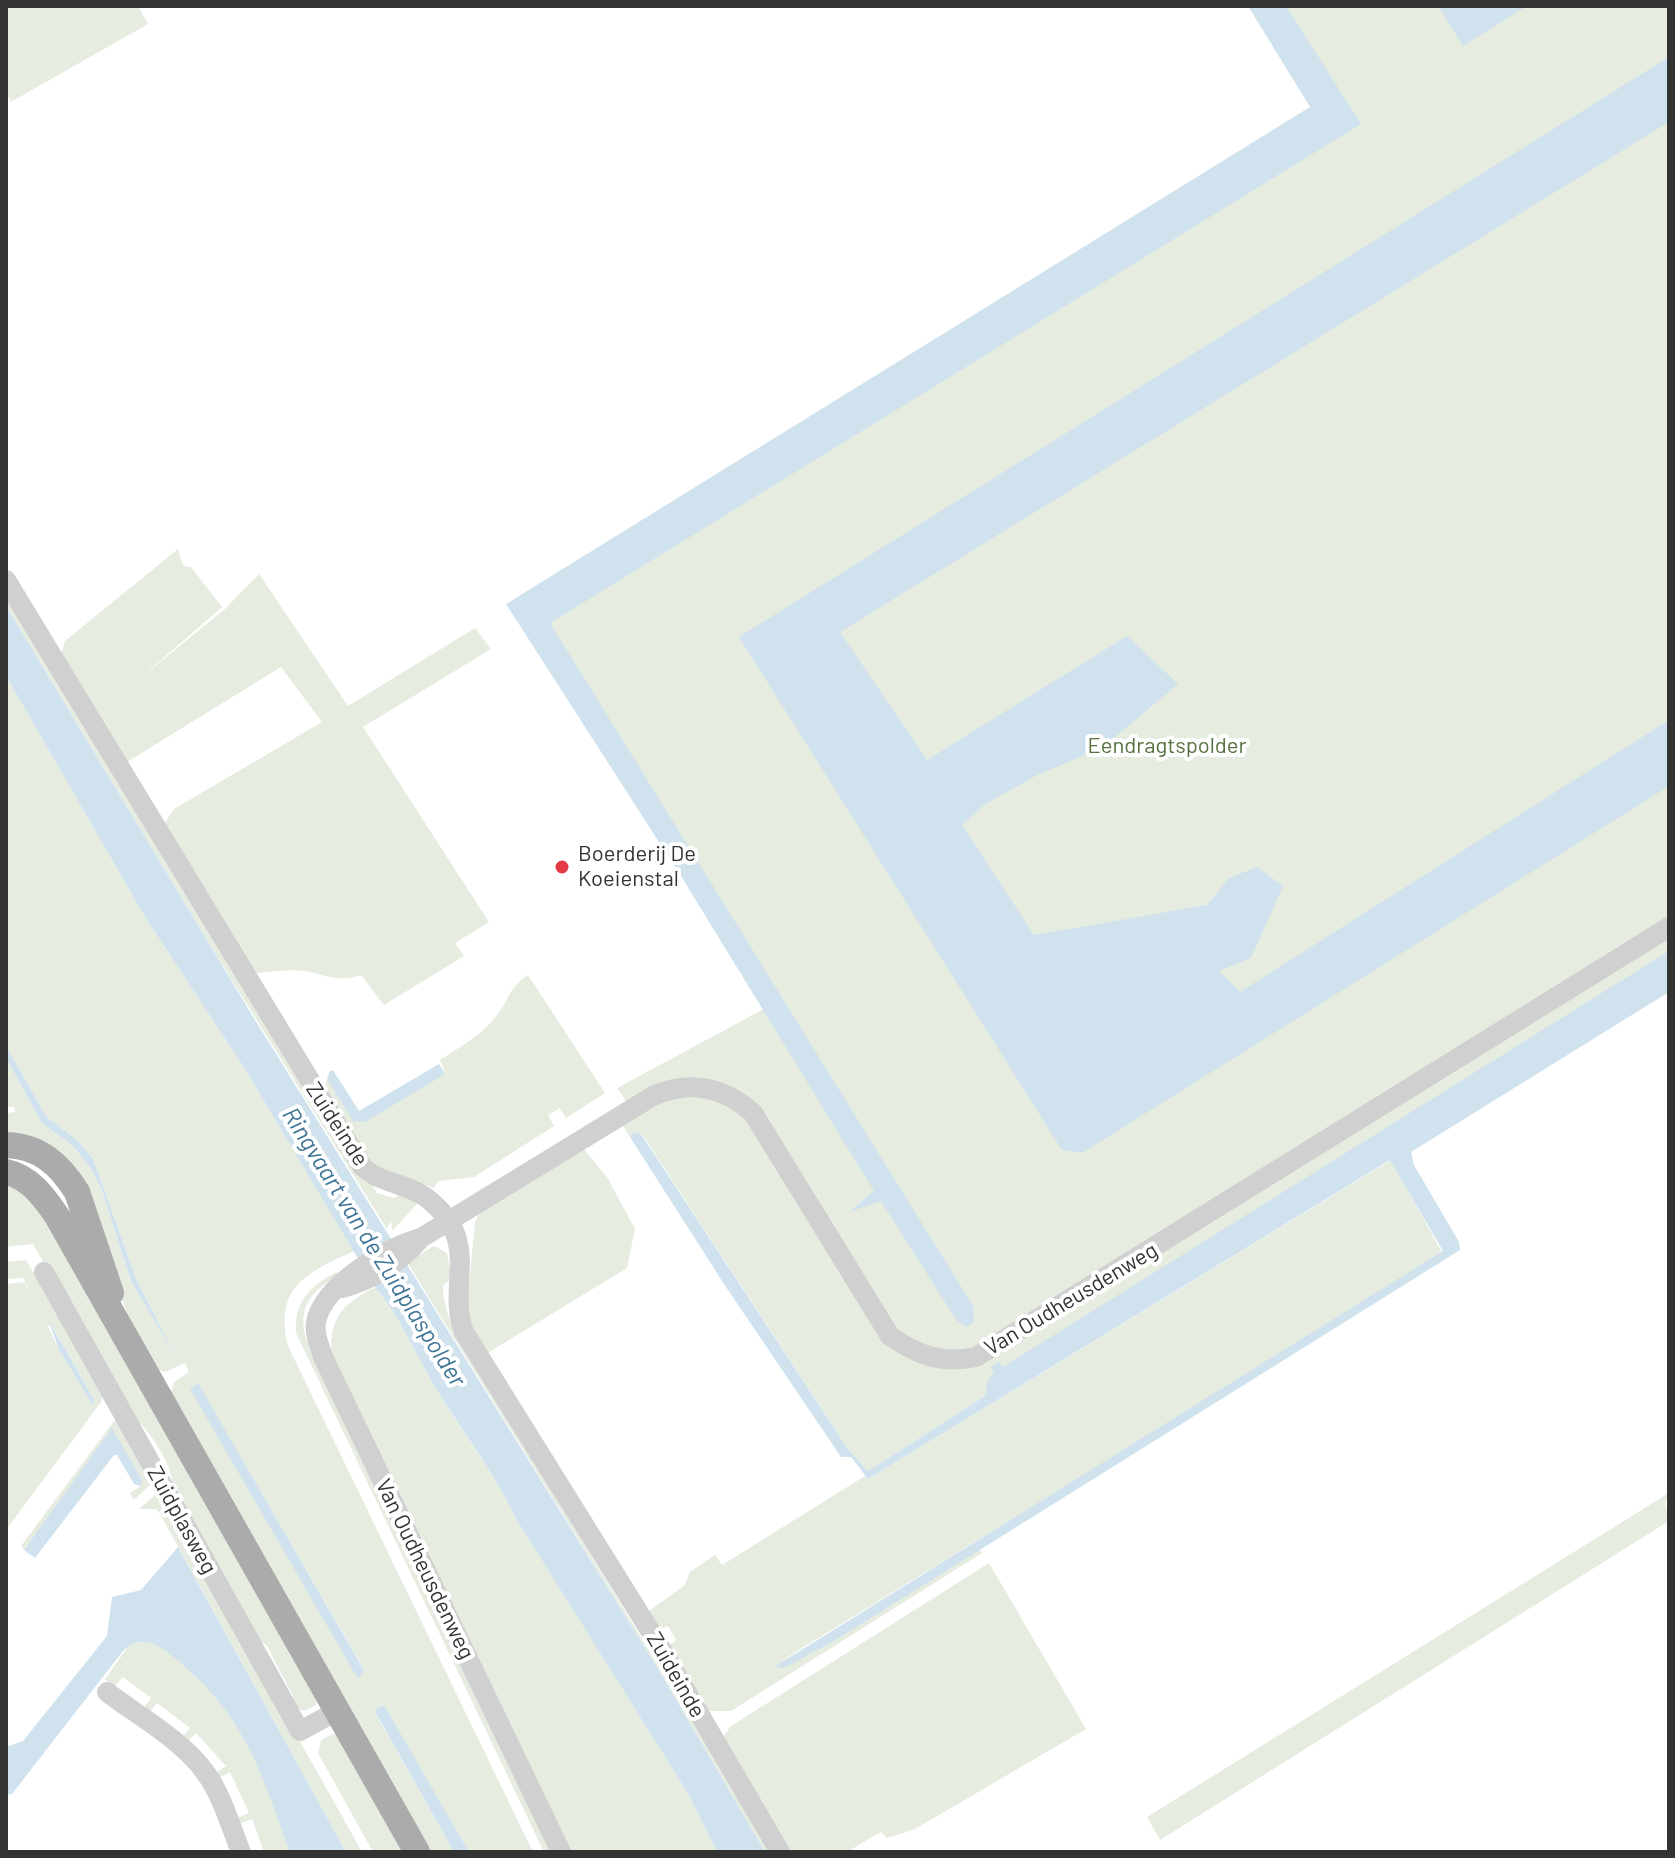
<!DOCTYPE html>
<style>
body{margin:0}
#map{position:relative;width:1675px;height:1858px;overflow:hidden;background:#fff;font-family:Barlow,sans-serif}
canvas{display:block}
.frame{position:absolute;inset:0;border:8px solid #333;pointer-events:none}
</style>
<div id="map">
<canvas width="1675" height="1858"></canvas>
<div class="frame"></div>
</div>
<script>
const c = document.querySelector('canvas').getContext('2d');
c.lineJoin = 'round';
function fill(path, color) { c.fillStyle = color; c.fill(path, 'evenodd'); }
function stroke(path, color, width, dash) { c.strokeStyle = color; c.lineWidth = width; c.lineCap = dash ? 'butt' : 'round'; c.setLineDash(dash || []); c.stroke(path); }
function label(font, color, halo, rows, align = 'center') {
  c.font = font + ' Barlow,sans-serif'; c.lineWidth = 8; c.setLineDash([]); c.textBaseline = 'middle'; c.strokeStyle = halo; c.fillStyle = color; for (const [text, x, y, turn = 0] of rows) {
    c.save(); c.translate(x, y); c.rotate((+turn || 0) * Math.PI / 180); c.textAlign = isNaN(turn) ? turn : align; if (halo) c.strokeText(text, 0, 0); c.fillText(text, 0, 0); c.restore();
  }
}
fill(new Path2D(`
 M 6,6 L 138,6 L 148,24 L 11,102 L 6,93 Z
 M 1268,6 L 1669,6 L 1669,957 L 868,1471 L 848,1449 L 642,1134 L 633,1132 L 630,1137 L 622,1124 L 636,1115 L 617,1088 L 773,1004 L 531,618 L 1336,118 Z
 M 178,549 L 183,566 L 191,567 L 222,607 L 138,680 L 225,609 L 259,574 L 348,706 L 475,628 L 491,649 L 363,727 L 489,922 L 455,943 L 464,956 L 384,1005 L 361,975 C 340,982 330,977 310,972 C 293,968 273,972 256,973 L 162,827 L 174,809 L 322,722 L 281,667 L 127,762 L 61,655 L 65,641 Z
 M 6,593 L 377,1193 L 393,1198 L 401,1194 L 418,1203 L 392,1231 L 391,1220 L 387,1229 L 208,942 L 6,606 Z
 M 6,676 L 145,917 L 245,1069 L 354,1251 C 307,1273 274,1286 288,1346 L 533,1852 L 469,1852 L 383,1705 L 374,1711 L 454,1852 L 429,1852 L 171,1393 L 174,1382 L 189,1372 L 185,1363 L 165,1372 L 157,1369 L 129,1318 L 92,1217 L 6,1133 L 6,1113 L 15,1112 L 14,1107 L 6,1107 L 6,1058 L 42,1123 L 72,1145 L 90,1167 L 101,1188 L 131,1281 L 177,1359 L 137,1281 L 93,1159 L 77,1140 L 46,1116 L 6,1046 ZM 198,1384 L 364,1669 L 358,1678 Z
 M 528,975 L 605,1093 L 566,1118 L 560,1108 L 548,1115 L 554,1126 L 474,1177 L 438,1181 L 434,1188 L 373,1166 L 323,1091 L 328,1075 L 353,1121 L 445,1073 L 440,1060 C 460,1047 482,1035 497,1015 C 510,998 508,989 528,975 Z
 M 583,1148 L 607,1177 L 635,1229 L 627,1268 L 486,1354 L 466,1318 L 475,1222 L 480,1212 Z
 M 1391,1160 L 1443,1254 L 794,1653 L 775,1667 L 834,1641 L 979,1549 L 982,1553 L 731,1711 L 706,1711 L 667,1647 L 676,1640 L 668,1626 L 658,1630 L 646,1613 L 684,1586 L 690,1572 L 715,1555 L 722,1565 L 865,1476 L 868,1479 Z
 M 6,1180 L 32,1194 L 318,1696 L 316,1705 L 304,1711 L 292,1705 L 293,1696 L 267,1646 L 254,1636 L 173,1491 C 175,1468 149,1427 130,1415 L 33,1244 L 6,1247 Z
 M 434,1246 L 447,1253 L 452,1279 L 443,1285 C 443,1302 448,1316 454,1331 L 772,1852 L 765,1852 L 660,1672 L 407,1262 Z
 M 26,1260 L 33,1272 L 37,1271 L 104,1391 L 101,1402 L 6,1530 L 6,1284 L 24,1282 L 33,1297 L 23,1278 L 6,1279 L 6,1262 ZM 47,1324 L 54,1329 L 95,1401 L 94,1405 L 59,1350 Z
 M 337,1272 L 339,1275 C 312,1291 297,1305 306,1339 L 551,1852 L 544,1852 L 296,1333 C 294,1301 311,1285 337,1272 Z
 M 375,1287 C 399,1316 413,1348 432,1382 C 459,1429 493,1469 516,1519 L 687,1792 L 717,1852 L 571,1852 L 332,1354 C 328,1317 345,1303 375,1287 Z
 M 114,1421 L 123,1422 L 153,1482 L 134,1500 L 130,1493 L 141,1486 L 106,1440 L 24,1550 L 21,1546 Z
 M 1669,1493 L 1665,1504 L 1669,1521 L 1160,1840 L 1147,1817 Z
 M 155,1495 L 161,1496 L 171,1511 L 362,1852 L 346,1852 L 159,1512 L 155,1509 L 139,1509 Z
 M 989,1563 L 1086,1729 L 915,1829 L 887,1838 L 881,1832 L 847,1852 L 790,1852 L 722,1738 L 731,1726 Z
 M 146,1641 C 160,1644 170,1654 182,1663 C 246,1715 263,1778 290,1852 L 264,1852 L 252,1819 L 238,1824 L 237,1818 L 249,1813 L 230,1772 L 218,1779 L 215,1773 L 226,1766 L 196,1733 L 187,1742 L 182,1738 L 190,1728 L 157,1703 L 149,1713 L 143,1709 L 151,1698 L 123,1677 L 114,1687 L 105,1679 L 130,1644 Z
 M 333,1734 L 341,1736 L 405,1852 L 373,1852 L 318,1753 L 321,1740 Z`), '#e6ecdf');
fill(new Path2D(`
 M 1248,6 L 1286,6 L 1361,124 L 550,623 L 973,1306 L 974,1322 L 967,1327 L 957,1321 L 881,1201 L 849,1212 L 874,1191 L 684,881 L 506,604 L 1310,107 Z
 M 1438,6 L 1527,6 L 1463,46 Z
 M 1669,57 L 1669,122 L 840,632 L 927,760 L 1127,636 L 1178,684 L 1102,748 L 1039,774 L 984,805 L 962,825 L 1034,935 L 1207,905 L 1229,878 L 1257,867 L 1283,886 L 1251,958 L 1219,971 L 1240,992 L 1669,720 L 1669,786 L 1082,1153 L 1062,1150 L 739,637 Z
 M 6,606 L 255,1020 L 660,1672 L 765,1852 L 717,1852 L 687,1792 L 516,1519 C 493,1469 459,1428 432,1382 C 413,1348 399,1316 375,1287 L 245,1069 L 145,917 L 6,676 Z
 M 1669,951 L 1669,992 L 1411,1152 L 1414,1165 L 1459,1242 L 1460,1250 L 834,1641 L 784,1668 L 774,1667 L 1443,1251 L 1390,1160 L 868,1479 L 851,1457 L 841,1457 L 724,1284 L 630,1137 L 633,1132 L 641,1134 L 848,1449 L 868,1471 L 985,1396 L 988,1380 L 994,1372 L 991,1367 L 999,1362 L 1003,1367 Z
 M 6,1046 L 46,1116 L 77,1140 L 93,1159 L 137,1281 L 177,1359 L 131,1281 L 101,1188 L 90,1167 L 72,1145 L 42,1123 L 6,1058 Z
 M 439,1064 L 445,1074 L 365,1122 L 353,1121 L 328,1080 L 329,1072 L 333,1070 L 359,1111 Z
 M 49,1321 L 95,1401 L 93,1405 L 59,1350 Z
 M 198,1383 L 364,1670 L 358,1679 L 190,1389 Z
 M 112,1428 L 142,1480 L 141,1486 L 134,1484 L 117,1455 L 114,1455 L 35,1558 L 24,1550 Z
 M 178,1547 L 346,1852 L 290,1852 C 259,1767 245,1714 171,1655 C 155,1642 140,1635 123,1651 L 12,1794 L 6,1795 L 6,1747 L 23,1741 L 107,1636 L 112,1597 L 141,1590 Z
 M 384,1705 L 469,1852 L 454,1852 L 374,1710 Z`), '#cfe2ee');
stroke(new Path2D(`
 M 6,580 L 362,1166 C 379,1184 409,1183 428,1199 C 483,1243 446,1284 464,1332 L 659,1645 L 780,1852
 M 44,1272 L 300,1731 L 337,1711
 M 342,1288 C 374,1279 399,1264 421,1238
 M 107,1692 C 138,1716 181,1739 205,1772 C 222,1795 230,1825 241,1852
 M 561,1852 L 324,1359 C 320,1347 314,1335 316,1322 C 323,1285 387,1247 421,1238 L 653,1096 C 690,1080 722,1086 753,1113 L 890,1336 C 920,1356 940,1364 976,1357 L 1669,927`), '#d0d0d0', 20);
stroke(new Path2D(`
 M 6,1145 C 40,1146 60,1165 77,1192 L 111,1293
 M 6,1172 C 30,1177 44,1197 57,1216 L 417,1852`), '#ababab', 26);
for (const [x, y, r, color] of [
 [562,867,8,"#e63946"]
]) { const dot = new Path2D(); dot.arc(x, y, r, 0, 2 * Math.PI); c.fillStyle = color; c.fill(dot); stroke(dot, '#fff', 3); }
label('22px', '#56703f', '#fff', [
 ["Eendragtspolder",1167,746]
]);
label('22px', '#333', '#fff', [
 ["Boerderij De",578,854],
 ["Koeienstal",578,879]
], 'left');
label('22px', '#333', '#fff', [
 ["Zuideinde",337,1124,57],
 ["Van Oudheusdenweg",1071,1299,-31],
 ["Zuidplasweg",182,1520,61],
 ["Van Oudheusdenweg",425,1569,64],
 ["Zuideinde",676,1675,60]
]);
label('italic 24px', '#3f7597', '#fff', [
 ["Ringvaart van de Zuidplaspolder",374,1247,58]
]);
</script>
